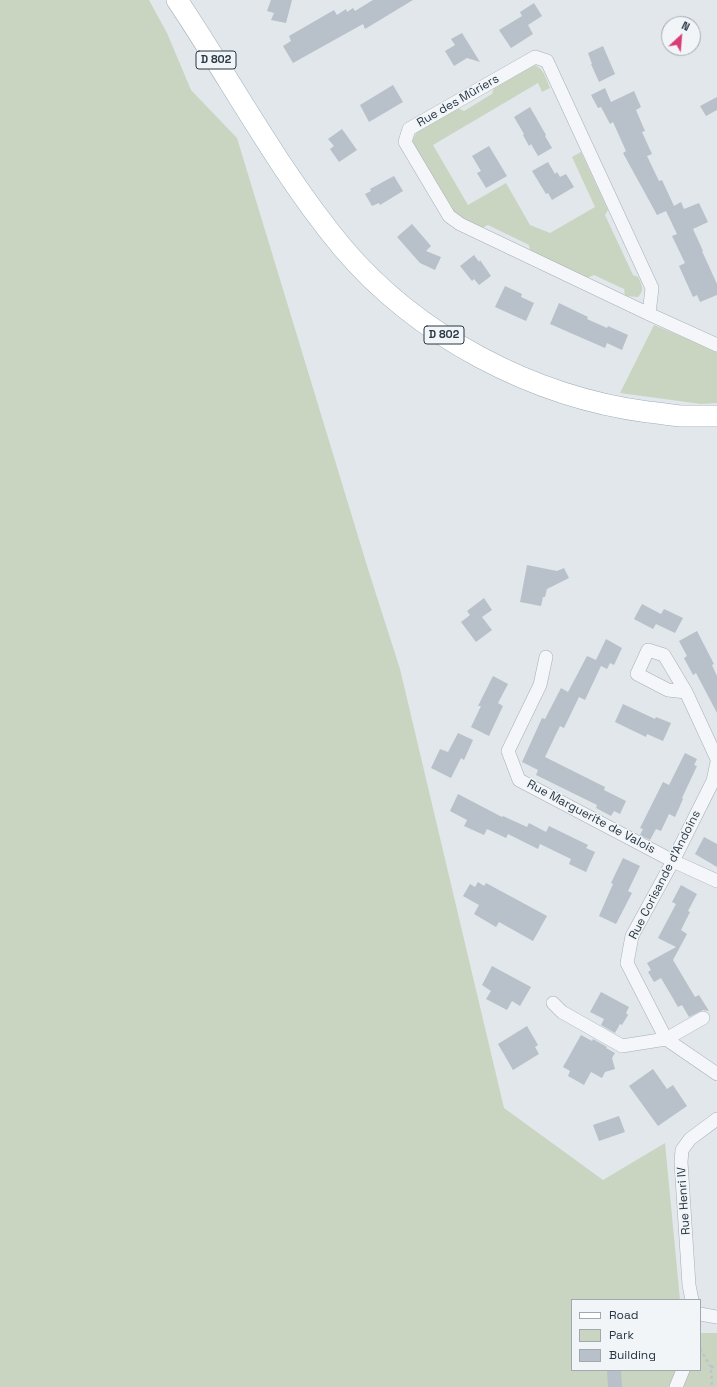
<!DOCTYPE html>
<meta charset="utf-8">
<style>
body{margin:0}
#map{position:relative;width:717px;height:1387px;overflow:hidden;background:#e1e7eb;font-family:"Space Grotesk",sans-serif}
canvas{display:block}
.legend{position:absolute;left:571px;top:1299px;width:130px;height:72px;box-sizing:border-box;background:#f1f5f8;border:1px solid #a1a9b0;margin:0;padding:5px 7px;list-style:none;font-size:12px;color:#283744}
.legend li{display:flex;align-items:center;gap:8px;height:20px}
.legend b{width:20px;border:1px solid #a1a9b0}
.north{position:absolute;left:661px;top:16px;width:40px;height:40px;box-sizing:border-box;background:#f1f5f8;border:1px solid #a1a9b0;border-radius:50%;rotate:26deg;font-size:11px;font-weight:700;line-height:16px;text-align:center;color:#283744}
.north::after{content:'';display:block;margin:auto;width:14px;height:18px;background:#d83d73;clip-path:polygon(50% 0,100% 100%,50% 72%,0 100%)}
</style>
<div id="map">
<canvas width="717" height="1387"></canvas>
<ul class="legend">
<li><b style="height:5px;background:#fff"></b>Road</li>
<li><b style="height:11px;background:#cad5c1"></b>Park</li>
<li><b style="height:11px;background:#b8c1c9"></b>Building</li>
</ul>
<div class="north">N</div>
</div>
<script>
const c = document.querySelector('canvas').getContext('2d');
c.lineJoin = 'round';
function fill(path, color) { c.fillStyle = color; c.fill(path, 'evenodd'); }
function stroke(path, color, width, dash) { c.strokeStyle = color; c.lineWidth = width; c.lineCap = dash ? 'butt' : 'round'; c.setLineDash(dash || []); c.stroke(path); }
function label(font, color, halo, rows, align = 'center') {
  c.font = font + ' "Space Grotesk",sans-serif'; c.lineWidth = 3; c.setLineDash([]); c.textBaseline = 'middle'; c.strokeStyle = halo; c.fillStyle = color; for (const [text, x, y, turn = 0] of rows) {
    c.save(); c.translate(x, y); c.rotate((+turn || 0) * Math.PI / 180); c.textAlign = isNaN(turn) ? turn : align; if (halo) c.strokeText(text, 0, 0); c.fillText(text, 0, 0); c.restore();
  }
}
fill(new Path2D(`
 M 0,0 L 149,0 L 167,33 L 191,90 L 237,138 L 368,569 L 400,669 L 504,1108 L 603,1180 L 665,1143 L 680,1300 L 572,1300 L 572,1370 L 700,1370 L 700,1333 L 717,1333 L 717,1387 L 0,1387 Z
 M 534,65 C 544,68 546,79 550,88 L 542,92 L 538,83 L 433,145 L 468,205 L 506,183 L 530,225 L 550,233 L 595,207 L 572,157 L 581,152 L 608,210 L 605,215 L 633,275 L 638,277 C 642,285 645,290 638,297 L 625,296 L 624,289 L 594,275 L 587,278 L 530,251 L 529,245 L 488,225 L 482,228 L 458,216 L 451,209 L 412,141 L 417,132 L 458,108 L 464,111 L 492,94 L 494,88 Z
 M 654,325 L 717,351 L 717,403 L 701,404 L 620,393 Z`), '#cad5c1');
fill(new Path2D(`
 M 271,0 L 292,0 L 286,23 L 271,20 L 274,13 L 267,11 Z
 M 373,0 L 413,0 L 365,29 L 363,24 L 293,63 L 283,46 L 291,41 L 289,36 L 334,10 L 337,15 L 346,9 L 347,12 L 353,8 L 355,11 Z
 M 534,3 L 542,16 L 528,25 L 533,34 L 511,48 L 499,30 L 522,16 L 520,12 Z
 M 462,33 L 480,62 L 467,58 L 454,66 L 445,51 L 455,45 L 451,39 Z
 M 603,46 L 615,74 L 599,82 L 591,64 L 592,64 L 588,53 Z
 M 393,85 L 403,102 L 369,122 L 360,105 Z
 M 605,88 L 611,102 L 634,91 L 641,107 L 636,110 L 645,131 L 642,132 L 652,154 L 647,156 L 659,181 L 662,180 L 674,206 L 681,202 L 684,209 L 699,203 L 708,222 L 693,229 L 703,251 L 702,251 L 717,284 L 717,295 L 700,302 L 697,295 L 693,297 L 679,266 L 685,263 L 672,236 L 677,234 L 666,211 L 657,215 L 623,153 L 626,151 L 613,122 L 610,124 L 601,107 L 598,108 L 591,95 Z
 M 717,97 L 717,110 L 706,116 L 700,106 Z
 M 530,107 L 546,135 L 545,136 L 552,148 L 538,156 L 531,144 L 529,146 L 523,135 L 524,134 L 514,117 Z
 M 342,129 L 357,150 L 339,162 L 330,149 L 334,146 L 328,139 Z
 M 489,146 L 507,176 L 486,188 L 477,173 L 481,171 L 472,156 Z
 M 548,162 L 555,174 L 557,172 L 560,177 L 566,174 L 574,187 L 552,200 L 548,193 L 546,194 L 532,171 Z
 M 394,176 L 403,191 L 380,205 L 379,203 L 372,206 L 365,194 L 371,191 L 370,189 Z
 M 412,224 L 431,246 L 426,251 L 441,257 L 435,270 L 420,263 L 397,237 Z
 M 474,255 L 479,262 L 480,260 L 491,276 L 479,285 L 474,279 L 472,281 L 460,266 Z
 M 505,286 L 522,294 L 521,297 L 534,303 L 526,321 L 495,307 Z
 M 559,303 L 588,317 L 587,319 L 607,328 L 608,326 L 628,335 L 622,350 L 607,343 L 605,348 L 550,324 Z
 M 527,565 L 557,571 L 564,568 L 569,578 L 547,589 L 545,597 L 543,597 L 541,606 L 520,602 Z
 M 484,598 L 492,610 L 482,617 L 492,630 L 476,642 L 461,622 L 470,615 L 467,611 Z
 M 642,604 L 661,614 L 664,609 L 683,618 L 675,633 L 656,624 L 653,629 L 634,619 Z
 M 697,631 L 714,664 L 712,665 L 717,676 L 717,713 L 696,673 L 693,675 L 684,658 L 687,656 L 679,641 Z
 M 606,639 L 622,648 L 614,665 L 610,663 L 607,669 L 601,666 L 585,700 L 579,697 L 564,728 L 560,726 L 545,757 L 605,787 L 604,790 L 626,801 L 620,814 L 614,811 L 611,816 L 596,808 L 597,805 L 536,775 L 538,770 L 522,762 L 542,718 L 545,719 L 561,688 L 568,692 L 587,656 L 596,660 Z
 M 493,676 L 508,684 L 498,703 L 503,706 L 489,736 L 471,727 L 481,706 L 478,706 Z
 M 623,704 L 655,719 L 656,717 L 671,723 L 663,741 L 647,734 L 646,737 L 615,722 Z
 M 458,733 L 473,740 L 464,760 L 461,758 L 451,778 L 431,768 L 440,749 L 448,752 Z
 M 685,753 L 697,759 L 694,765 L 697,766 L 682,798 L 683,799 L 675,817 L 669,814 L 661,831 L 656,829 L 650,840 L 640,835 L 643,829 L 640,828 L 663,782 L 669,785 Z
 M 458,794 L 502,817 L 503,816 L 527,827 L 529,823 L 546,832 L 549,826 L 588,845 L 586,848 L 595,852 L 586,872 L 569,864 L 571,859 L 540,844 L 538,849 L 508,834 L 506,838 L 487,829 L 484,835 L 464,826 L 467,820 L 450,811 Z
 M 704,837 L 717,844 L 717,867 L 695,854 Z
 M 623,858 L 640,866 L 628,891 L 632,893 L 616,924 L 599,916 L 613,884 L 611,883 Z
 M 478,882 L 484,886 L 486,883 L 547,916 L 533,941 L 499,922 L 496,927 L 474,914 L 479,905 L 463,896 L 470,884 L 475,887 Z
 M 681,885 L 697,894 L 688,911 L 690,912 L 681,930 L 687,934 L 673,960 L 695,997 L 699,995 L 709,1011 L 703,1010 L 689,1017 L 682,1005 L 678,1007 L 661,978 L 654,982 L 648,972 L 651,970 L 647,963 L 676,947 L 658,938 L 676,904 L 672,902 Z
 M 492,966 L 531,987 L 520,1006 L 512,1001 L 507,1010 L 486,999 L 491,991 L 482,985 Z
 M 601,992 L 629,1007 L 626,1013 L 628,1015 L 622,1025 L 620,1024 L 615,1033 L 601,1025 L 604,1019 L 590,1012 Z
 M 527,1026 L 538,1045 L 535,1047 L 539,1054 L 513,1070 L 498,1044 Z
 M 581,1035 L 592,1041 L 593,1039 L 607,1047 L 606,1048 L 615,1053 L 612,1058 L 615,1069 L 605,1072 L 602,1078 L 591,1072 L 584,1085 L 568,1076 L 570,1071 L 563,1067 Z
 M 653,1069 L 667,1089 L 673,1085 L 687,1106 L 658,1126 L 629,1086 Z
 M 619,1116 L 625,1132 L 599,1141 L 593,1125 Z
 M 607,1370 L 621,1370 L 622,1387 L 608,1387 Z`), '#b8c1c9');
const minor = new Path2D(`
 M 649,314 L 652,288 L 547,61 L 535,57 L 409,129 L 405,142 L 449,216 L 460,224 L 649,314 L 717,345
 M 546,657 L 540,685 L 508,751 L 519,780 L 673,861 L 717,881
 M 686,692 L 668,690 L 637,674 L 648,650 L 664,655 L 686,692 L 717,759
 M 717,762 L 713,781 L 673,861 L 632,936 L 627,963 L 666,1039 L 717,1074
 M 553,1003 L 562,1012 L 622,1046 L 666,1039 L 703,1018
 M 692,1300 L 689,1285 L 681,1162 L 682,1150 L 690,1139 L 717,1119
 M 700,1314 L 717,1317
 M 676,1387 L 683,1370`);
const primary = new Path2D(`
 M 177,0 C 232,82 279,171 342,247 C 417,336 533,397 648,412 C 659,413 670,415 681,416 C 693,416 705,416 717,416`);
stroke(minor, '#a6afb6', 14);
stroke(primary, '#9faeb7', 22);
stroke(new Path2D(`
 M 700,1349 L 711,1367 L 712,1387
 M 711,1367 L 717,1367`), '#bfc4ca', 2.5, [3, 3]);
stroke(minor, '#f4f6f9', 13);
stroke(primary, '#fff', 21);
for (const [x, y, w] of [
 [216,60,40],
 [444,335,40]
]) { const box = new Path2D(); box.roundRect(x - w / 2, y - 9, w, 18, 3); c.fillStyle = '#f1f5f8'; c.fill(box); stroke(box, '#283744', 1); }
label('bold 11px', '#283744', null, [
 ["D 802",216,60],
 ["D 802",444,335]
]);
label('12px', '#283744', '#f1f5f8', [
 ["Rue des Mûriers",458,101,-30],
 ["Rue Marguerite de Valois",591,817,28],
 ["Rue Corisande d'Andoins",665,875,-63],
 ["Rue Henri IV",684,1201,-94]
]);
</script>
